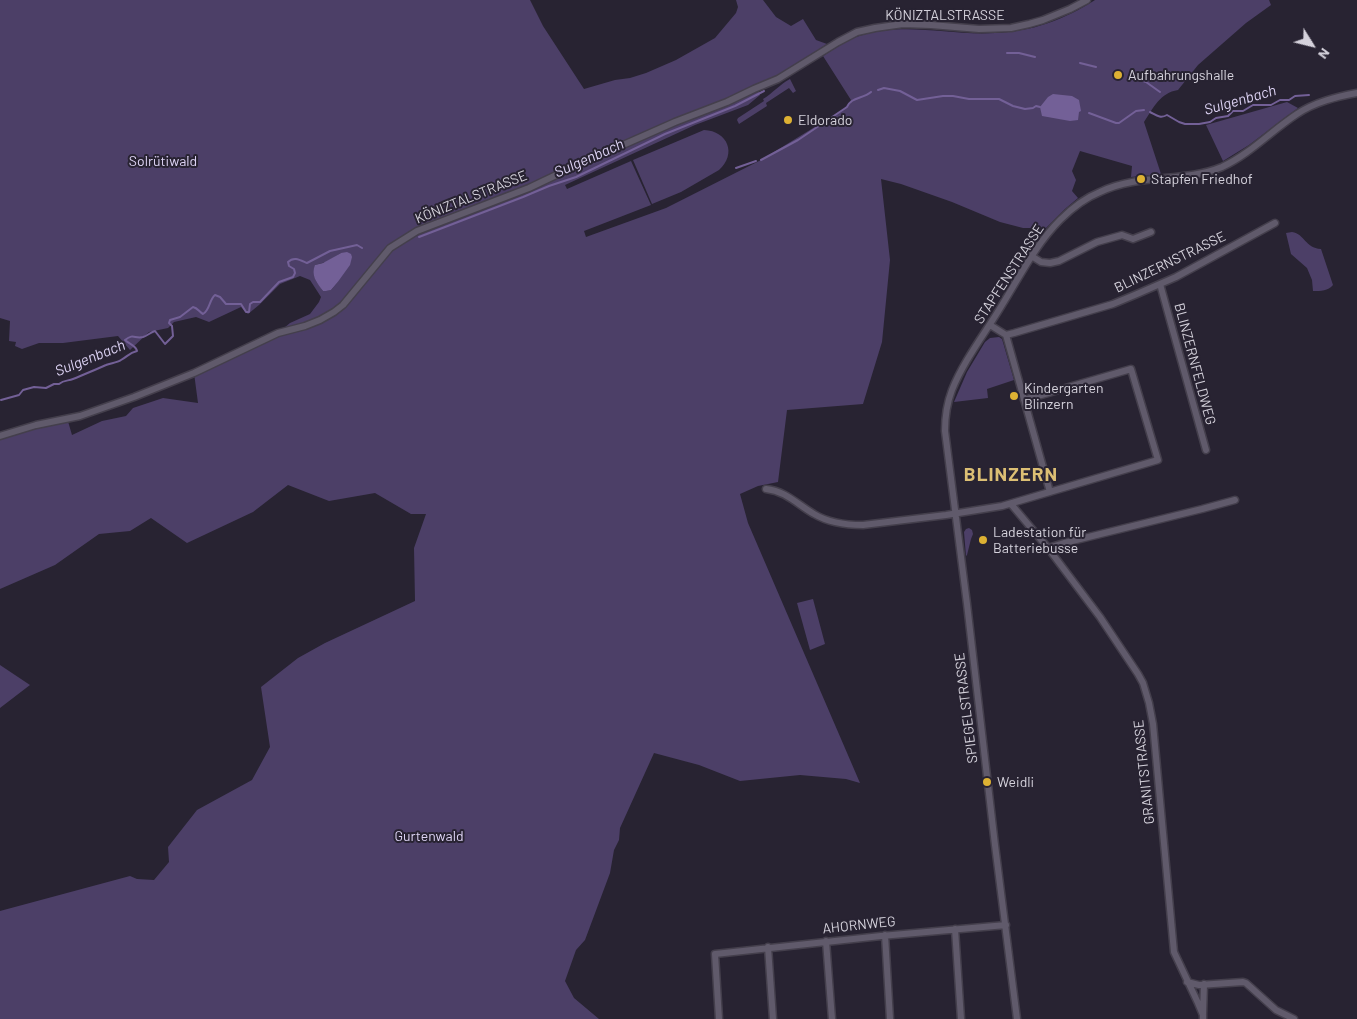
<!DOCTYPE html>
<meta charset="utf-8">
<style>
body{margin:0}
#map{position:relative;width:1357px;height:1019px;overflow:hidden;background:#282332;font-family:Barlow,sans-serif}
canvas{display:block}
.north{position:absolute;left:1287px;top:20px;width:50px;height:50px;-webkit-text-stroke:4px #282332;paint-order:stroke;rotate:126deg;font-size:14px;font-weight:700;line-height:20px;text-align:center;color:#d5d2dc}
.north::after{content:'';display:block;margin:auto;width:18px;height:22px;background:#d5d2dc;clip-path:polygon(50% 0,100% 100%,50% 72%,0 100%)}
</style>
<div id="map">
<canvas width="1357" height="1019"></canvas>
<div class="north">N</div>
</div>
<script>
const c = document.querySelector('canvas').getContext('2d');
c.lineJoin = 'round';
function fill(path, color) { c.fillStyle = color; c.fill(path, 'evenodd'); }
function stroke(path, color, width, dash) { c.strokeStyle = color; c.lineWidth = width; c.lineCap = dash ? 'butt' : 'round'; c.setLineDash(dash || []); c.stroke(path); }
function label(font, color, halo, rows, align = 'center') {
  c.font = font + ' Barlow,sans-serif'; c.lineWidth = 4; c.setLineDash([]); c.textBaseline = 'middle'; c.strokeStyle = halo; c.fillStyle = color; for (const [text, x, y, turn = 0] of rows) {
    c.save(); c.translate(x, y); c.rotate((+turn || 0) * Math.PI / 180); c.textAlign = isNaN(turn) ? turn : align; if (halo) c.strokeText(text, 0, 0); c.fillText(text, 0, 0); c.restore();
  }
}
fill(new Path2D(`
 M 0,0 L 530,0 L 543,26 L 584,89 L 615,80 L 630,78 L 646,73 L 676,60 L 715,38 L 736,13 L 738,7 L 736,0 L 763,0 L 776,17 L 791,26 L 803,19 L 816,40 L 827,44 L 790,69 L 758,88 L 760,95 L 748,105 L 695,125 L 565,185 L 567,189 L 631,161 L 651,205 L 584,231 L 586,237 L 666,208 L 761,160 L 844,109 L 851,100 L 823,56 C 834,49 846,40 859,36 C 906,21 949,36 995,33 C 1031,32 1066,19 1095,0 L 1269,0 L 1271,5 L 1246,23 L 1198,65 L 1178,90 C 1160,93 1154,107 1144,122 L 1161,174 L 1131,177 L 1132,166 L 1080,151 L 1072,171 L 1076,180 L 1072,191 L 1078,198 L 1065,209 L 1046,228 L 1023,228 L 1000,222 L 952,202 L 901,184 L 881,179 L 890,260 L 882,342 L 863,404 L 787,410 L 778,482 L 758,486 L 740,494 L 748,523 L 860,783 L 846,779 L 800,775 L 740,781 L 699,765 L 654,753 L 620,828 L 619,840 L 614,850 L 610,873 L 585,940 L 576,950 L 565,981 L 574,998 L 599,1019 L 0,1019 L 0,911 L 130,876 L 137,879 L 154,880 L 169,862 L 168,847 L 197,810 L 252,780 L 270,747 L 261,687 L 298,658 L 325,643 L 415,601 L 414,548 L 426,514 L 411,514 L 375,493 L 329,501 L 288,485 L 253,512 L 187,543 L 151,518 L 130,531 L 99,534 L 55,565 L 0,589 L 0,435 L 67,418 L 72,435 L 102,421 L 126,416 L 133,408 L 163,398 L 198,403 L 194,373 L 278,333 L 290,323 L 310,314 L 319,302 L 321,297 L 310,280 L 300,276 L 280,284 L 259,305 L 248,314 L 241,307 L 209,322 L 196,317 L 174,322 L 168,328 L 149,332 L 130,350 L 118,336 L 63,343 L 39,343 L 22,349 L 15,346 L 16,342 L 9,341 L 10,321 L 0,318 ZM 341,253 L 349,253 L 337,283 L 331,290 L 323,291 L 316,281 L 315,265 L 326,262 Z
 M 790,79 L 796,91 L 793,93 L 789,88 L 766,103 L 767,106 L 739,124 L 737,120 L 738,118 L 764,101 L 763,99 C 773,93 779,85 790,79 Z
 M 1287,102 L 1298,108 L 1249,145 L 1223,161 L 1206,125 Z
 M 704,130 C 728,131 737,154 719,170 L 681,192 L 652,204 L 633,160 Z
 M 1292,232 C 1305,234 1305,248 1321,249 L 1333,285 C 1328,291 1321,291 1313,291 L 1312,280 L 1307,268 L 1291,254 L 1286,233 Z
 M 999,337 L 1002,339 L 1014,380 L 987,389 L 988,398 L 954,402 L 967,372 L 985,342 L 990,338 Z
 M 969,528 L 972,530 L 973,534 L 971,539 L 967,555 L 966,556 L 964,532 L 966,529 Z
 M 813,599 L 825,644 L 810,650 L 797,603 Z
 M 0,665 L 30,685 L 0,708 Z`), '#4c3f67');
fill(new Path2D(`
 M 1053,94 L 1072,96 L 1079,100 L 1081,111 L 1079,112 L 1078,120 L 1070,121 L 1042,116 L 1040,107 L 1048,97 Z
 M 341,253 L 347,252 L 351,254 L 352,257 L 350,265 L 337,283 L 331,290 L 326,291 L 323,291 C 316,282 311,275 315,265 L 323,263 Z`), '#736097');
stroke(new Path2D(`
 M 1007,53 L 1019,53 L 1035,57
 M 1080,63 L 1096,67
 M 1135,78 L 1146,82 L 1160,92
 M 884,88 L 900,91 L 917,100 L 943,96 L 953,96 L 969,99 L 999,99 L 1013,106 L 1025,109 L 1033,108 L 1036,106 L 1040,107
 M 878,90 L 884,88
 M 1150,112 C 1156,115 1160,119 1167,115 L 1179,122 L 1185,124 L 1199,124 L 1210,122 L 1216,118 L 1228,116 L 1233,111 L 1243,111 L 1253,105 L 1271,105 L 1280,100 L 1289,100 L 1295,96 L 1309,95
 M 1089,113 L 1116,123 L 1119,123 L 1136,111 L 1144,110
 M 761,160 L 798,140 L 847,107 C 851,97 863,99 871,92
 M 736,168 L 756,161
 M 419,237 L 523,197 L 549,186 L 576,177 L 665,134 L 735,106 L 764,91
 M 1,400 L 19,395 L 23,390 L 34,387 L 46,388 L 54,384 L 59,384 C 64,380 68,381 73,379 C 85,374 95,370 106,365 C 110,363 117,363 121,360 C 128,356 129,353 137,351 C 136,345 129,344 125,340 C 134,333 134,339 143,337 C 147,336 151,332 155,331 L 165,344 L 173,336 L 172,326 L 169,323 L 170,320 L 180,317 L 193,307 C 198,308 199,312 203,314 C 210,310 209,300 215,295 L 220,297 L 226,304 L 241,304 L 246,312 L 249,312 L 250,304 L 253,302 L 260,302 L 279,282 L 293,277 L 295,273 L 294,269 L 289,266 L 288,262 C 294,256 300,260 307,263 L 330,251 L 357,245 L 362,248`), '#736097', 2);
const minor = new Path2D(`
 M 1033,257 L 1041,262 L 1050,263 L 1059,261 L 1097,242 L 1122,235 L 1133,239 L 1151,232
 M 1160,284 L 1206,450
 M 990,325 L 1006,335 L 1014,333 L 1113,304 L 1137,294 L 1176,277 L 1275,223
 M 1006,335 L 1050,492
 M 0,436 L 36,425 L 80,416 L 134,397 L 194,373 L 278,333 L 305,326 L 320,320 L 334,312 L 343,305 L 390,248 L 417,231 L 529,188 L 571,168 L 675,122 L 727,102 L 754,89 L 778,79 L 838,42 L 857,32 L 875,28 L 903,24 L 931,25 L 979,29 L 1011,28 L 1029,24 L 1043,20 L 1070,9 L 1087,0
 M 766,489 C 786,491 798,505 814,514 C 829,523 846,525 863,525 L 946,515 L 1002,506 L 1158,460 L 1131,369 L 1024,400
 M 1011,504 L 1048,548 L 1100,617 L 1138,674 L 1143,683 L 1149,703 L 1153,724 L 1174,952 L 1198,1003 L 1203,1015 L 1203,1019
 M 1048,548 L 1064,543 L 1202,509 L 1235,500
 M 955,929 L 961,1019
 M 885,935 L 890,1019
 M 826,941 L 832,1019
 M 768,947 L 773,1019
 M 1187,982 L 1199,985 L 1243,982 L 1246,983 L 1276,1010 L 1294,1019
 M 1203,1014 L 1204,984
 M 719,1019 L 715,954 L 881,936 L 1006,925
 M 1017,1019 L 995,845 L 967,604 L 945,431 C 945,416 947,403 952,390 C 964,360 986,332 1002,305 C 1020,276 1036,244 1060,220 C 1072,208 1085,198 1100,192 C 1140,173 1183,183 1222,167 C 1250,154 1271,131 1297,114 C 1315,102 1336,97 1357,93`);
stroke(minor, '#443f4c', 9);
stroke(minor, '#605a6b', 6);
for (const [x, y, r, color] of [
 [1118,75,5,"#ddb133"],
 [788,120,5,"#ddb133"],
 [1141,179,5,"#ddb133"],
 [1014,396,5,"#ddb133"],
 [983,540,5,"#ddb133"],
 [987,782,5,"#ddb133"]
]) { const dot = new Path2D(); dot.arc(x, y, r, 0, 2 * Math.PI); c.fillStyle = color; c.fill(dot); stroke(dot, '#282332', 2); }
label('14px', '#d5d2dc', '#282332', [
 ["KÖNIZTALSTRASSE",945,15],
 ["KÖNIZTALSTRASSE",471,197,-22],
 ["BLINZERNSTRASSE",1170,262,-26],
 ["STAPFENSTRASSE",1009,274,-57],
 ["BLINZERNFELDWEG",1195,364,75],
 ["SPIEGELSTRASSE",966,708,-97],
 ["GRANITSTRASSE",1144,772,-96],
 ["AHORNWEG",859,925,-6]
]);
label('14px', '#d5d2dc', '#282332', [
 ["Aufbahrungshalle",1128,75],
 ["Eldorado",798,120],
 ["Stapfen Friedhof",1151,179],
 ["Kindergarten",1024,388],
 ["Blinzern",1024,404],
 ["Ladestation für",993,532],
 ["Batteriebusse",993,548],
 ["Weidli",997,782]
], 'left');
label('14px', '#ded4f5', '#282332', [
 ["Solrütiwald",163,161],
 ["Gurtenwald",429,836]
]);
label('italic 15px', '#ddd3f4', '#282332', [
 ["Sulgenbach",1240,100,-16],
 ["Sulgenbach",589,158,-24],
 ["Sulgenbach",90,358,-22]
]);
c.letterSpacing = '1px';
label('bold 19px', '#dcbf74', '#282332', [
 ["BLINZERN",1011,475]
]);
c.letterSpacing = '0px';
</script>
